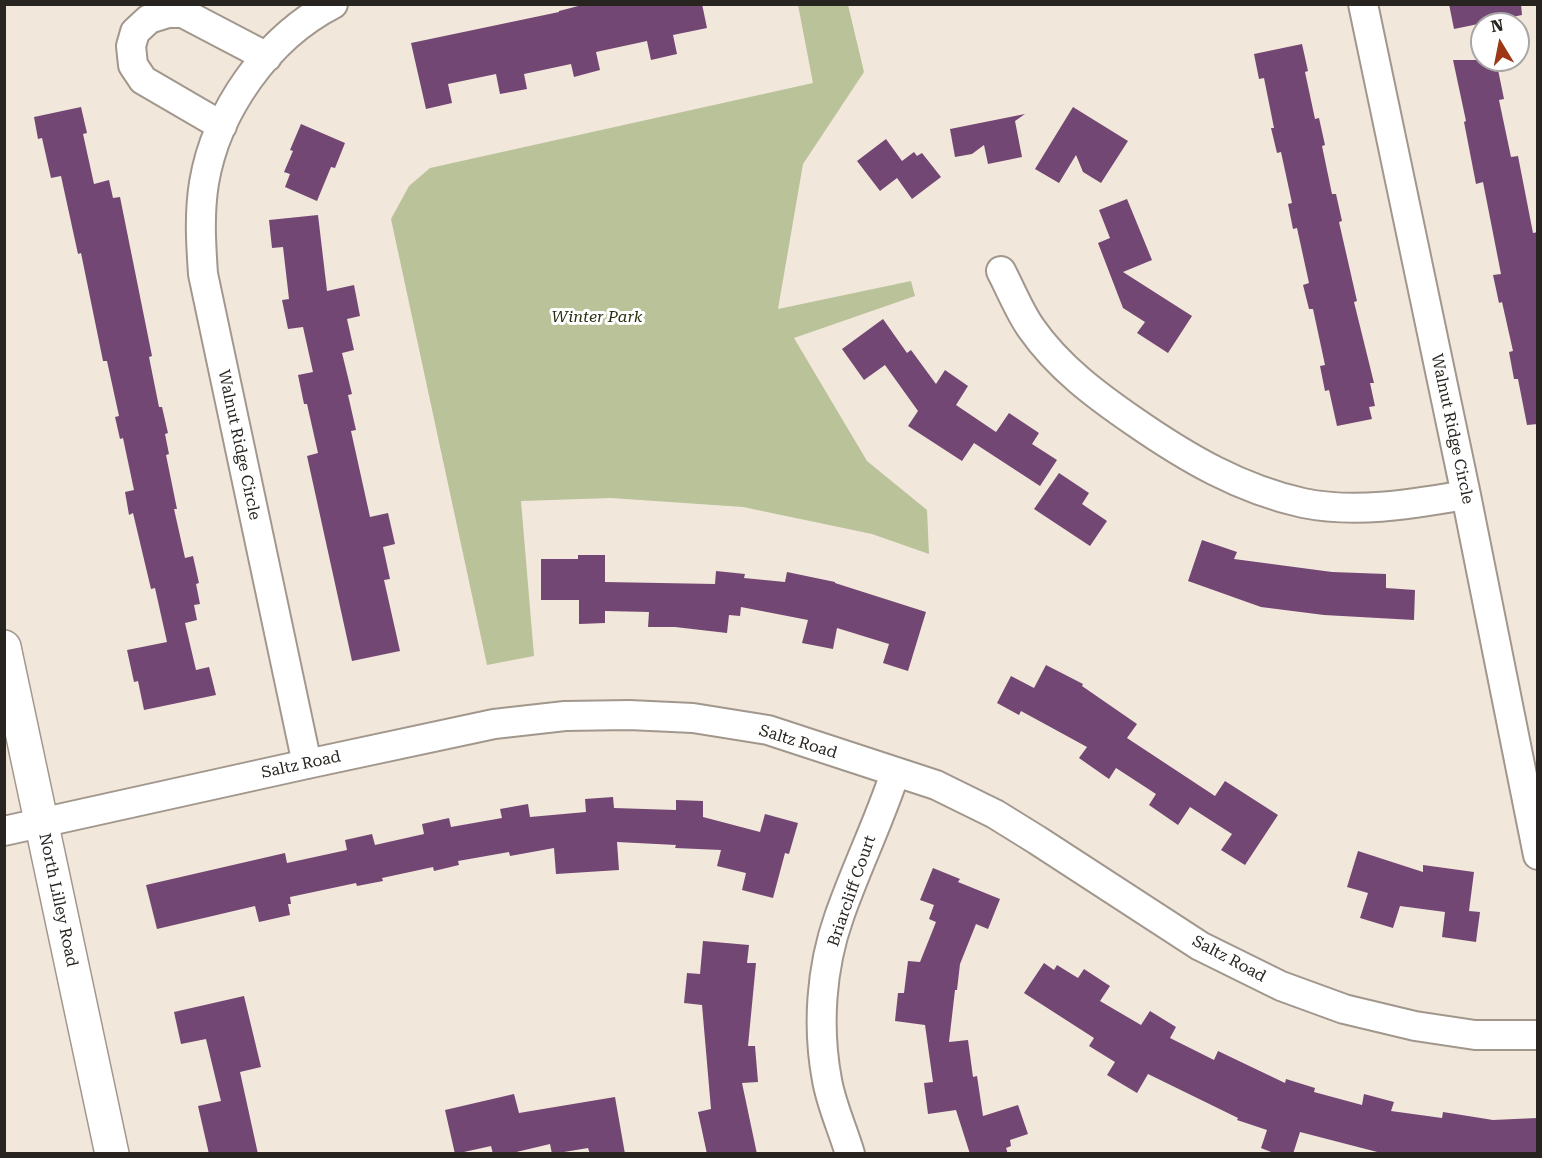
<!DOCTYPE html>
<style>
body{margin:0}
#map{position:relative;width:1542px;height:1158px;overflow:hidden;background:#f2e7db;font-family:"Roboto Serif",serif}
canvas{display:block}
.frame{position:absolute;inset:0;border:6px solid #28241f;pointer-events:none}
.north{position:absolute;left:1470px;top:12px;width:60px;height:60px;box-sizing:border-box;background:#fff;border:2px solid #a9a7a5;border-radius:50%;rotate:350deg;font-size:16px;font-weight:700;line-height:24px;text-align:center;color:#28241f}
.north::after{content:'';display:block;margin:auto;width:21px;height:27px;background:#9e3716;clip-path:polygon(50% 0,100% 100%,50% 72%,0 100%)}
</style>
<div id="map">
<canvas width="1542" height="1158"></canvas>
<div class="frame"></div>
<div class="north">N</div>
</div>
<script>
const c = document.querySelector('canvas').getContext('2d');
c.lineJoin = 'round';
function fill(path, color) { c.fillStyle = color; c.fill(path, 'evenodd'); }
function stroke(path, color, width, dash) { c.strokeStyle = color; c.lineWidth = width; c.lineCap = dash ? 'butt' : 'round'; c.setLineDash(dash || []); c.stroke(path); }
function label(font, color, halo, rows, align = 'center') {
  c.font = font + ' "Roboto Serif",serif'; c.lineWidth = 6; c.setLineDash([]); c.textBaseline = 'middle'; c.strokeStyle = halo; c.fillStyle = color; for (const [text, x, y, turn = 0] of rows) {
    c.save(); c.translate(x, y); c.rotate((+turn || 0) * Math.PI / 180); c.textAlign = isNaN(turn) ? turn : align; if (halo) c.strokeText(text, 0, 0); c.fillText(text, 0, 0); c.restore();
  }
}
fill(new Path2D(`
 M 798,5 L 848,5 L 864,72 L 803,164 L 778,309 L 911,281 L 915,296 L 794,338 L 867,461 L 927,510 L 929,554 L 872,534 L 743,507 L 611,498 L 521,501 L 534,656 L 487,665 L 391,219 L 409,186 L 430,168 L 813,83 Z`), '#bac29a');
fill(new Path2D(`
 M 586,4 L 702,4 L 707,28 L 673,35 L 677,54 L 651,60 L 647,41 L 596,52 L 600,70 L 574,77 L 571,64 L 524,74 L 527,89 L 500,94 L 496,74 L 448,84 L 452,103 L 426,109 L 411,43 L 559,12 L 559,11 Z
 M 1449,4 L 1521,4 L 1522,15 L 1454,29 Z
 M 1302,44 L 1308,71 L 1305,72 L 1315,119 L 1319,118 L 1325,145 L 1322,146 L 1332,194 L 1336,194 L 1342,221 L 1339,222 L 1357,301 L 1354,302 L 1374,383 L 1370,383 L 1375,406 L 1369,407 L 1372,419 L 1337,426 L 1329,390 L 1325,391 L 1320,366 L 1325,365 L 1313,309 L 1309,309 L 1303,285 L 1309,283 L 1297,228 L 1293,229 L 1288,204 L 1292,203 L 1281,152 L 1277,153 L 1271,128 L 1274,128 L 1264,78 L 1259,79 L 1254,54 Z
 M 1453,60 L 1496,60 L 1504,99 L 1499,100 L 1511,157 L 1518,156 L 1533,233 L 1538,232 L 1538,424 L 1527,425 L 1518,379 L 1514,379 L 1509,352 L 1513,351 L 1502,302 L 1499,303 L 1493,275 L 1501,274 L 1483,182 L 1476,184 L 1464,122 L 1466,121 Z
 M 81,107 L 87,133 L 83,134 L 94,184 L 109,180 L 113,198 L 120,197 L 152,356 L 149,357 L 159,407 L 162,407 L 168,433 L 165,434 L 169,454 L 166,455 L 177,509 L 174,509 L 185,558 L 193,556 L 199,583 L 196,584 L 200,604 L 194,605 L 197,620 L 185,623 L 196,670 L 209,667 L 216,695 L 144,710 L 138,681 L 134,682 L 127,650 L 167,642 L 155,588 L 151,589 L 133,513 L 129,515 L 125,492 L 134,490 L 123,438 L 120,439 L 115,417 L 119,416 L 107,361 L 103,361 L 81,253 L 78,254 L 61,176 L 51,178 L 42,138 L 38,139 L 34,117 Z
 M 1073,107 L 1128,141 L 1101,183 L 1083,172 L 1076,155 L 1059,183 L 1035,169 Z
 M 1025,114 L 1015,121 L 1022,157 L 988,164 L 984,145 L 972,154 L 955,157 L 950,129 Z
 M 301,124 L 345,143 L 335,168 L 331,167 L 317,201 L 285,187 L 290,174 L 284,172 L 293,151 L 290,150 Z
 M 886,139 L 902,161 L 914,152 L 917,156 L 922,153 L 941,177 L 912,199 L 897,178 L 880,191 L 857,161 Z
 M 1127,199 L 1152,260 L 1123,272 L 1192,316 L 1168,353 L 1137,333 L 1145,322 L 1123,308 L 1098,243 L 1110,238 L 1099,210 Z
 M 318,215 L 327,291 L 354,285 L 360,316 L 347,319 L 354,350 L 342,353 L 352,394 L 348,395 L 356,430 L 351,431 L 370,517 L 388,513 L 395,544 L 383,547 L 390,579 L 384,580 L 400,651 L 352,661 L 307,456 L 318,453 L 307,404 L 304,404 L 298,375 L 313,372 L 303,327 L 288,329 L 282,300 L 289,299 L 283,247 L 272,248 L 269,220 Z
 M 883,319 L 907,353 L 911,350 L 936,384 L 945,370 L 968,386 L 956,405 L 996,432 L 1009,413 L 1039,433 L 1032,444 L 1057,460 L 1040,486 L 974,443 L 962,461 L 908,426 L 918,411 L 885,365 L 864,380 L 842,349 Z
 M 1059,473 L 1089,493 L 1082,504 L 1107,521 L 1090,546 L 1034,509 Z
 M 1202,540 L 1237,552 L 1234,559 L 1332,572 L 1386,574 L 1386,588 L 1415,590 L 1414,620 L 1324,615 L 1261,607 L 1188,581 Z
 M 578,555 L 605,555 L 605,582 L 715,584 L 716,571 L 745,574 L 744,578 L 785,582 L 787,572 L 835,582 L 835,583 L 926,612 L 908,671 L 883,663 L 889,644 L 837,628 L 833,649 L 802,643 L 808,620 L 741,607 L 740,616 L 729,615 L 727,633 L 675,627 L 648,627 L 649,612 L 605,611 L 605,623 L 579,624 L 579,600 L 541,600 L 541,559 L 578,559 Z
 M 1046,665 L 1083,684 L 1082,686 L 1137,724 L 1127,738 L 1215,796 L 1225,781 L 1278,815 L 1245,865 L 1221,850 L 1232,834 L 1190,807 L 1178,825 L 1149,805 L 1156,794 L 1116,768 L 1109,779 L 1079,758 L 1087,747 L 1021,711 L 1019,715 L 997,703 L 1011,676 L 1034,688 Z
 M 613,797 L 614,808 L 676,810 L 676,800 L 703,801 L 703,817 L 760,832 L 765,814 L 798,823 L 789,854 L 785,853 L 773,898 L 742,890 L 746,873 L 717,866 L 721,850 L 675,848 L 676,845 L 617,842 L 619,870 L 556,874 L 554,848 L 510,856 L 509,852 L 458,861 L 459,865 L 434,871 L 433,867 L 382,878 L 383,881 L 357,886 L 356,883 L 290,897 L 291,904 L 288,904 L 290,915 L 259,922 L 255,906 L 157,929 L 146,885 L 285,853 L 287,863 L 347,850 L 345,840 L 372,834 L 375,845 L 424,834 L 422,824 L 449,818 L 451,827 L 502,818 L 500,809 L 528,804 L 530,817 L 586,812 L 585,799 Z
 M 1358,851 L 1423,872 L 1423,865 L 1474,872 L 1469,911 L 1480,912 L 1476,942 L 1442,937 L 1445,912 L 1400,906 L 1393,928 L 1360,918 L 1368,893 L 1347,887 Z
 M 933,868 L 960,879 L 958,882 L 1000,899 L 988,929 L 976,924 L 960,964 L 957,990 L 955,990 L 949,1042 L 968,1040 L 973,1077 L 977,1076 L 983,1116 L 1018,1105 L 1028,1134 L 1010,1140 L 1011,1146 L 1006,1148 L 1008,1154 L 970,1154 L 956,1110 L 928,1114 L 924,1083 L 933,1082 L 925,1025 L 895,1021 L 898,993 L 904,993 L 908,961 L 920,962 L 936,922 L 929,919 L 934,905 L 920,900 Z
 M 703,941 L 749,945 L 747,963 L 756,963 L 748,1046 L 755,1046 L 758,1082 L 742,1083 L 757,1154 L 707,1154 L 698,1112 L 711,1109 L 702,1005 L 684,1003 L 687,973 L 700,974 Z
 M 1044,963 L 1054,970 L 1057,965 L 1078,978 L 1084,969 L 1110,986 L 1100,1001 L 1141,1025 L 1150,1011 L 1176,1027 L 1170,1038 L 1214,1060 L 1218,1051 L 1285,1083 L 1286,1079 L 1315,1088 L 1314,1092 L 1362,1105 L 1364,1094 L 1394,1102 L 1391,1111 L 1442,1118 L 1443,1112 L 1493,1120 L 1537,1118 L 1537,1154 L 1385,1154 L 1300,1132 L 1293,1154 L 1276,1154 L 1261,1148 L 1267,1130 L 1237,1120 L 1238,1118 L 1148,1074 L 1137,1093 L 1107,1075 L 1115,1062 L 1089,1046 L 1094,1038 L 1024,993 Z
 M 244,996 L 261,1067 L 240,1072 L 258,1154 L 209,1154 L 198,1106 L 221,1101 L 206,1039 L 181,1044 L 174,1012 Z
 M 514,1094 L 519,1113 L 615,1097 L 625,1154 L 590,1154 L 588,1148 L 552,1154 L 550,1144 L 508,1154 L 493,1154 L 491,1146 L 455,1154 L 445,1110 Z`), '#734773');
const street = new Path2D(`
 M 1363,4 L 1466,495 L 1538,855
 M 222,126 L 143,80 L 133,65 L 131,46 L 135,32 L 149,19 L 168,13 L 183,13 L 267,57
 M 1001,271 C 1011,290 1019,311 1031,328 C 1058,367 1097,396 1135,422 C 1187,458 1240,489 1303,503 C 1357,514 1412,504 1466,495
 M 307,764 L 203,274 C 201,244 199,214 204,183 C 216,111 267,38 333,4
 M 4,831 L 307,764 L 494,724 L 565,716 L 629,715 L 693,718 L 768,730 L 936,785 L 995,814 L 1037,840 L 1200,946 L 1281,986 L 1344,1009 L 1415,1026 L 1475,1035 L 1538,1035
 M 850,1154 C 843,1130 831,1104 827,1080 C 817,1027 821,968 839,917 C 856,868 879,822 895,773`);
const secondary = new Path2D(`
 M 4,647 L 112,1154`);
stroke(street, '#a1978c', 32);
stroke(secondary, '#a1978c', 36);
stroke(street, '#fff', 28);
stroke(secondary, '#fff', 33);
label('italic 16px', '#292d10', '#fff', [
 ["Winter Park",597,317]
]);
label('16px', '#28241f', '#fff', [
 ["Walnut Ridge Circle",1452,429,78],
 ["Walnut Ridge Circle",239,445,78],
 ["Saltz Road",798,742,17],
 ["Saltz Road",301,765,-12],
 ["Briarcliff Court",852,891,-71],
 ["North Lilley Road",58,900,78],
 ["Saltz Road",1229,959,28]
]);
</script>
